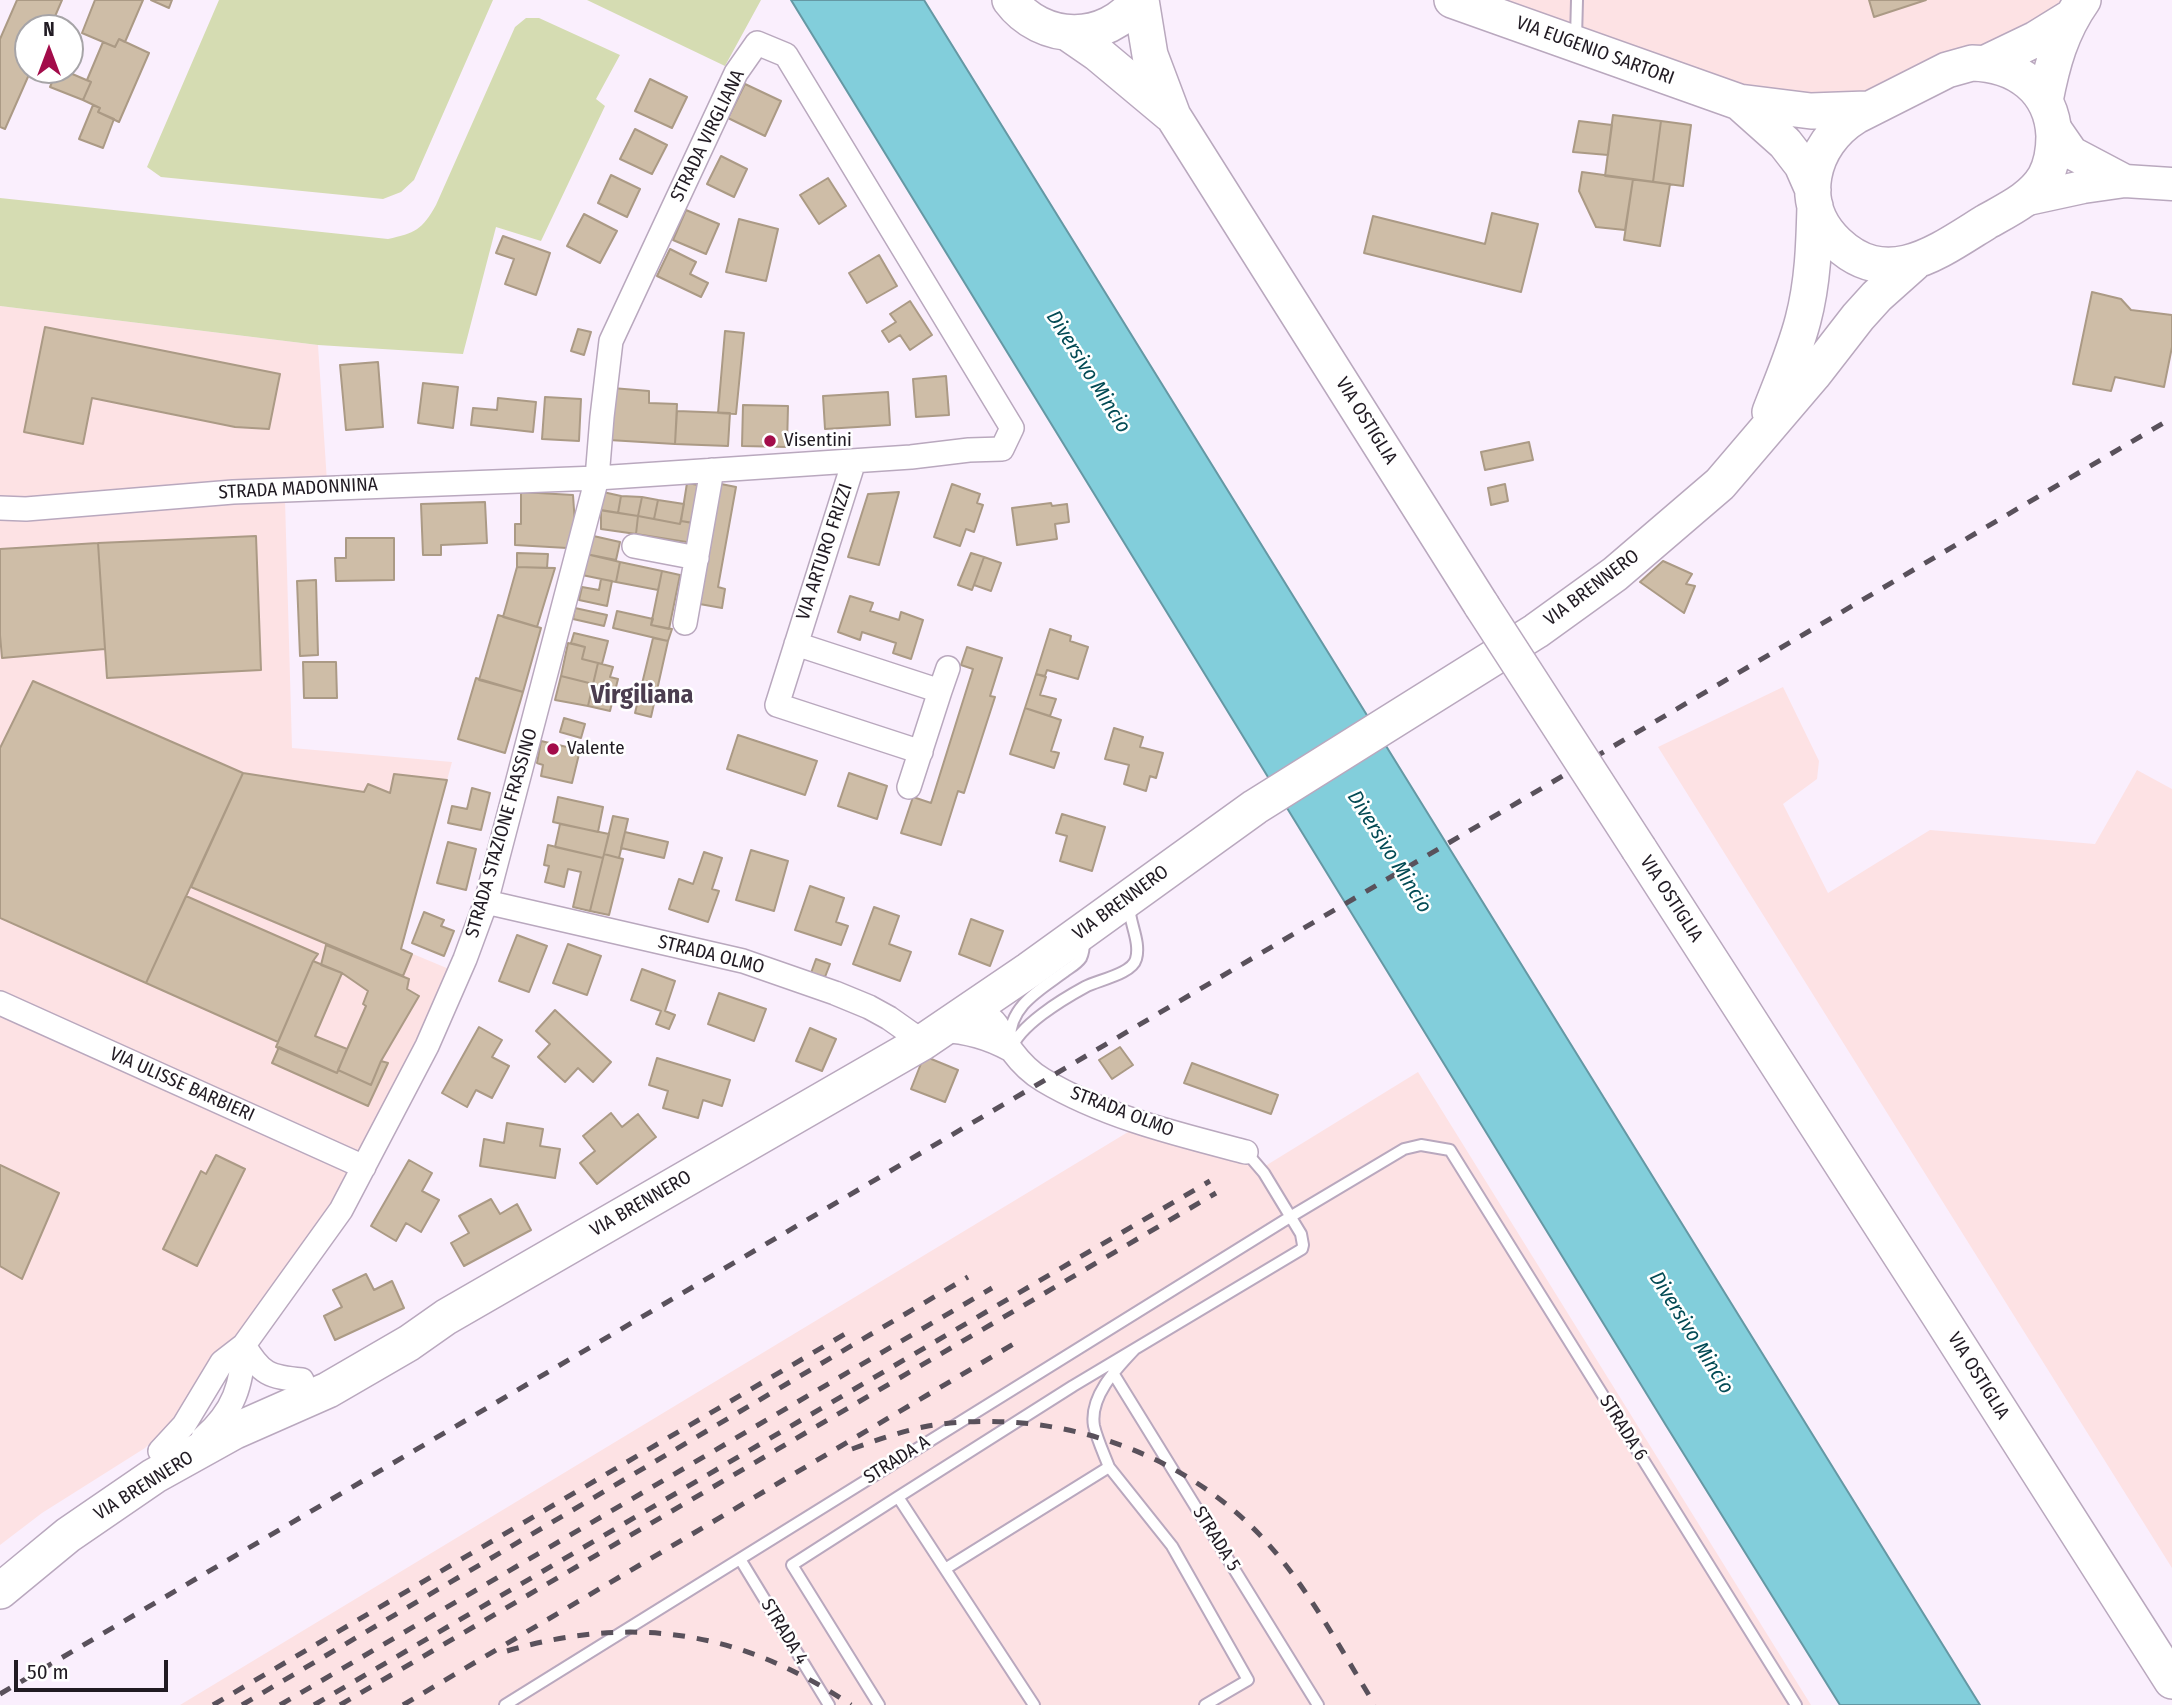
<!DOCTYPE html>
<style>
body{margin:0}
#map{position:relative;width:2172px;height:1705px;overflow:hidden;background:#faeffd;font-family:"Fira Sans Condensed",sans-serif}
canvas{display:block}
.north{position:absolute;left:14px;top:14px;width:70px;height:70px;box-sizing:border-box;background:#fff;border:2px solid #a6a4a7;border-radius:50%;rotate:0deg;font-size:19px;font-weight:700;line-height:28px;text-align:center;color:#211b23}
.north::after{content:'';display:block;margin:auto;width:24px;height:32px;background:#a30c4a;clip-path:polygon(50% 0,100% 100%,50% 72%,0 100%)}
.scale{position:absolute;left:14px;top:1660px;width:154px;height:32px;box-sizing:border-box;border:4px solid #211b23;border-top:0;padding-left:9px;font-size:21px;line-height:24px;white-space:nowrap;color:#211b23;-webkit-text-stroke:5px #fff;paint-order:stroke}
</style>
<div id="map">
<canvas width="2172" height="1705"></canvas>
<div class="north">N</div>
<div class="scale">50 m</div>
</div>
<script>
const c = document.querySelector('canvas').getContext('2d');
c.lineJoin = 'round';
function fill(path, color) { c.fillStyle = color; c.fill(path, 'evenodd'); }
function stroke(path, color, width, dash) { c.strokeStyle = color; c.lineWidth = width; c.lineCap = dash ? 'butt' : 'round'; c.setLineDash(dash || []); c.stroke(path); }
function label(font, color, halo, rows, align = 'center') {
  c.font = font + ' "Fira Sans Condensed",sans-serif'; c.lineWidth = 5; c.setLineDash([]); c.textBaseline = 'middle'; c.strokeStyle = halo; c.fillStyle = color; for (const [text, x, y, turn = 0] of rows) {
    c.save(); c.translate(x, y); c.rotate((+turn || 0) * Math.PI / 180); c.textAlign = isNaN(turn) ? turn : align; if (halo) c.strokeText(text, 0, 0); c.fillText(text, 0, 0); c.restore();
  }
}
fill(new Path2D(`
 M 1474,0 L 2070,0 L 1981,53 L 1866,95 L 1743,91 Z
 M 0,306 L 318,345 L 328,497 L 285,500 L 292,748 L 452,762 L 401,949 L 449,969 L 418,1043 L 333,1206 L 237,1339 L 174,1420 L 145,1448 L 42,1513 L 0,1545 Z
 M 1783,687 L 1819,761 L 1817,779 L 1783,804 L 1828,893 L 1930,830 L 2095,844 L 2137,770 L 2172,789 L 2172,1568 L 1658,747 Z
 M 1418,1072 L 1811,1705 L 180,1705 L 1133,1129 L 1251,1160 L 1262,1168 Z`), '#fde2e4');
fill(new Path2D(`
 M 219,0 L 493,0 L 414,180 L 401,192 L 383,199 L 161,177 L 147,167 Z
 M 587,0 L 761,0 L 725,66 Z
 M 526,18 L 539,18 L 620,55 L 596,99 L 605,106 L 541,241 L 496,227 L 463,354 L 318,345 L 0,306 L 0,198 L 388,239 C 415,233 422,230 436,205 L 515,27 Z`), '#d5dcb2');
const water = new Path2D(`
 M 791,0 L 924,0 L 1980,1705 L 1840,1705 L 1667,1427 Z`);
fill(water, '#82cedb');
stroke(water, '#6598a4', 2);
const building = new Path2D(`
 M 17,0 L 62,0 L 50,28 L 28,28 L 28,70 L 31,70 L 5,129 L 0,127 L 0,39 Z
 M 95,0 L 143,0 L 125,42 L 119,39 L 115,47 L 82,33 Z
 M 151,0 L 172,0 L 169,8 Z
 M 1869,0 L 1926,0 L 1874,17 Z
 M 119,39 L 149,53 L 119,122 L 98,112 L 100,108 L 83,100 L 91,82 L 87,80 L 103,42 L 115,47 Z
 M 57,70 L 63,70 L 91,82 L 83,100 L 50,87 Z
 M 650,79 L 687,97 L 672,128 L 635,111 Z
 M 745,84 L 781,101 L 765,136 L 728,118 Z
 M 93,105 L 100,108 L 98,112 L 114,119 L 103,148 L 79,139 Z
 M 1613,115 L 1661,121 L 1653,182 L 1605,176 Z
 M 1579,121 L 1612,125 L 1608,155 L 1573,152 Z
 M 1661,121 L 1691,125 L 1683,186 L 1653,182 Z
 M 635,129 L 667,145 L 652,174 L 620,159 Z
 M 721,156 L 747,169 L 734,197 L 707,184 Z
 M 1582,172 L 1633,179 L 1625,230 L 1596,227 L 1579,191 Z
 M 611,175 L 640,189 L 627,217 L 598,203 Z
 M 828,178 L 846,206 L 819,224 L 800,195 Z
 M 1633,179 L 1670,184 L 1660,246 L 1624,240 Z
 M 686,210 L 719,224 L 706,254 L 673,240 Z
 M 1492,213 L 1538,224 L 1521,292 L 1364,253 L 1373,216 L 1485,244 Z
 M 584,214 L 617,231 L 600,263 L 567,246 Z
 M 739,219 L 778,229 L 766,281 L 726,272 Z
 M 503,236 L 550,253 L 536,295 L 505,284 L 514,259 L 496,253 Z
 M 670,249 L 696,262 L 690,274 L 708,283 L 701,297 L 657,276 Z
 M 879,255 L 897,286 L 867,303 L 849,273 Z
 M 2092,292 L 2121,299 L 2131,310 L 2172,315 L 2172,347 L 2164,387 L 2115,377 L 2111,391 L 2073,384 Z
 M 910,301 L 932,335 L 910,350 L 900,335 L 889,342 L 882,331 L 896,322 L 890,314 Z
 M 45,327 L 280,374 L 269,429 L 235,427 L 92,398 L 83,444 L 24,432 Z
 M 578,329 L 591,332 L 584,355 L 571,351 Z
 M 725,331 L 744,333 L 736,414 L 718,413 Z
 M 378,362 L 383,427 L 346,430 L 340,365 Z
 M 946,376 L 949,415 L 916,417 L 913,379 Z
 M 423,383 L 458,387 L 453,428 L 418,423 Z
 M 612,388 L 649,391 L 649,403 L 677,404 L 675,444 L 609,440 Z
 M 888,392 L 890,425 L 825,429 L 823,396 Z
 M 545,397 L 581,399 L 579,441 L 542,439 Z
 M 498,398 L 536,402 L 533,432 L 471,425 L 473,408 L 497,410 Z
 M 743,405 L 788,406 L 787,447 L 742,446 Z
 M 677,411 L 730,413 L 728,446 L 675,444 Z
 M 1529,442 L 1533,460 L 1485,470 L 1481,452 Z
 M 687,483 L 704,486 L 698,524 L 681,521 Z
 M 716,483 L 736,487 L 718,587 L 725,589 L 722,608 L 694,603 Z
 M 952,484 L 980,494 L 977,503 L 983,505 L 974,532 L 966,529 L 960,546 L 934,537 Z
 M 1505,484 L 1508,501 L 1491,505 L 1488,488 Z
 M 521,492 L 573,495 L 575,524 L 567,548 L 515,545 L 515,524 L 521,524 Z
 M 603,492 L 621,496 L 618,513 L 599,510 Z
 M 899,492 L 879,565 L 848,557 L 868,494 Z
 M 621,496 L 642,497 L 638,516 L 618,513 Z
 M 642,497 L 658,500 L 654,519 L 638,516 Z
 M 658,500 L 684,504 L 680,524 L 654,519 Z
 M 485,502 L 487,543 L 441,545 L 441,555 L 423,555 L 421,504 Z
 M 1051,503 L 1052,506 L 1067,504 L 1069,522 L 1055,524 L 1057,539 L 1017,545 L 1012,508 Z
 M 601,510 L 638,516 L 636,534 L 601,529 Z
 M 638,516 L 680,524 L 681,521 L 694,523 L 693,543 L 636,534 Z
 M 589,535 L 620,542 L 616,560 L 586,554 Z
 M 256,536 L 261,670 L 107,678 L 98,543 Z
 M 346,538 L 394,538 L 394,580 L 336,581 L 335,558 L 346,558 Z
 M 98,543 L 105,649 L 2,658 L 0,635 L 0,549 Z
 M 517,553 L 548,554 L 547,568 L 517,567 Z
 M 971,553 L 984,557 L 972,590 L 958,585 Z
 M 586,554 L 620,562 L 616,582 L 582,575 Z
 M 984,557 L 1001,563 L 991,591 L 974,585 Z
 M 1663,561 L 1692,574 L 1686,584 L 1695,586 L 1684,613 L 1640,582 Z
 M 620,562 L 662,571 L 658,590 L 616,582 Z
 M 517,567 L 555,568 L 537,627 L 503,617 Z
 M 662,571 L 680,575 L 669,629 L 651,625 Z
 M 601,579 L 612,581 L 607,606 L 579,600 L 582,587 L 599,590 Z
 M 316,580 L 318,655 L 300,656 L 297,581 Z
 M 850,596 L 873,603 L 870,611 L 899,620 L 901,612 L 923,620 L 911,659 L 893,653 L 896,643 L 862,632 L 860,640 L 838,632 Z
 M 575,608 L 607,615 L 604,626 L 573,619 Z
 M 617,611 L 653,619 L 651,625 L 672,629 L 668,641 L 613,628 Z
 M 498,615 L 541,628 L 523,692 L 479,680 Z
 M 1050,629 L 1071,636 L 1070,641 L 1088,647 L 1078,679 L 1047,670 L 1045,676 L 1036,674 Z
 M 574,633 L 608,641 L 602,664 L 582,659 L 585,647 L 571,643 Z
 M 653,638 L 668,641 L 651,717 L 635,713 Z
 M 568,643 L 585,647 L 582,659 L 598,663 L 593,684 L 561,676 Z
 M 967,647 L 1002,658 L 990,696 L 995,697 L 964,793 L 958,791 L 941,845 L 901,833 L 913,797 L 931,803 L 973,669 L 961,665 Z
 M 303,662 L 336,662 L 337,698 L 304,698 Z
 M 598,663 L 613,667 L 610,677 L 618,679 L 610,711 L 588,706 Z
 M 1036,674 L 1046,677 L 1040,695 L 1056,699 L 1050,716 L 1025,708 Z
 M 561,676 L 593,684 L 588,706 L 555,700 Z
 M 476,678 L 523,692 L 505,753 L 458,739 Z
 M 33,681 L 243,773 L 146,983 L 0,918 L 0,748 Z
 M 1025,708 L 1061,720 L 1051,751 L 1059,753 L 1054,768 L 1010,754 Z
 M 564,718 L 585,724 L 581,738 L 560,732 Z
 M 1114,728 L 1143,737 L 1140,747 L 1163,753 L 1156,778 L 1150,776 L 1146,791 L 1124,784 L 1129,765 L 1105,759 Z
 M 738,735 L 817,761 L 805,795 L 727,769 Z
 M 541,741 L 580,750 L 572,783 L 541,776 L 543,765 L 537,763 Z
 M 243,773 L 364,792 L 368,784 L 390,793 L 394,774 L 447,780 L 401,949 L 412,954 L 403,976 L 191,887 Z
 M 849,773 L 887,786 L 877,819 L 838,806 Z
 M 472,788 L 490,793 L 481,830 L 448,823 L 452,806 L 467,809 Z
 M 558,797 L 603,807 L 598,832 L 553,822 Z
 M 1062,814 L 1105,827 L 1092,871 L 1060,861 L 1067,836 L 1056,833 Z
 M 613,816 L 628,819 L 619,858 L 604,854 Z
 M 560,824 L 609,834 L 603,858 L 555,847 Z
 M 625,832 L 668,842 L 664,858 L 621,848 Z
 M 448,842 L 476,849 L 466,890 L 437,883 Z
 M 548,845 L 603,858 L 590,911 L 573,907 L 581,872 L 568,869 L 564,887 L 545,882 L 549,866 L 544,865 Z
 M 751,850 L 788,861 L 774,911 L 736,900 Z
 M 704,852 L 722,858 L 712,889 L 719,891 L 708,922 L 669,909 L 679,879 L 693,884 Z
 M 604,854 L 623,859 L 609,915 L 590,911 Z
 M 810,886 L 844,898 L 836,922 L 848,926 L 841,945 L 795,930 Z
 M 186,896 L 318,954 L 313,961 L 278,1042 L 146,983 Z
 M 874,907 L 899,916 L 889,944 L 911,952 L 900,981 L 853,964 Z
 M 424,912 L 444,920 L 441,926 L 454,931 L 444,956 L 412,943 Z
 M 971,919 L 1003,931 L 990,966 L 959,954 Z
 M 517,935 L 547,946 L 529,992 L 499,981 Z
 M 568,944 L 601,956 L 587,995 L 553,983 Z
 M 326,945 L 409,979 L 407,989 L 419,996 L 381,1061 L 371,1085 L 338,1070 L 366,1006 L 363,1004 L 368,991 L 342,973 L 321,965 Z
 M 816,959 L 830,964 L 825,977 L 811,973 Z
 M 313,961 L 342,973 L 315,1036 L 347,1049 L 337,1073 L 276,1047 Z
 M 642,969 L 675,981 L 665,1011 L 675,1015 L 669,1029 L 656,1024 L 661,1011 L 631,1000 Z
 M 719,993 L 766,1009 L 754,1041 L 708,1024 Z
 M 555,1010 L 611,1062 L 593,1082 L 578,1068 L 565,1082 L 538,1057 L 550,1044 L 536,1031 Z
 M 479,1027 L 502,1040 L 492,1057 L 509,1066 L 492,1098 L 476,1090 L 467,1107 L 442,1093 Z
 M 810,1028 L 836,1039 L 822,1071 L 796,1061 Z
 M 279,1047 L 337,1073 L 338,1070 L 371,1085 L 381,1061 L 388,1063 L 368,1106 L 272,1063 Z
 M 1120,1047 L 1133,1065 L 1112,1079 L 1099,1060 Z
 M 924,1056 L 958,1070 L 945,1102 L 911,1089 Z
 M 657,1058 L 730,1080 L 722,1106 L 703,1100 L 698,1118 L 663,1108 L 668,1091 L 649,1085 Z
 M 1192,1063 L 1278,1095 L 1271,1114 L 1184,1083 Z
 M 611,1113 L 622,1127 L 638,1114 L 656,1137 L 597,1184 L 580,1163 L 595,1151 L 583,1136 Z
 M 507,1123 L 543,1129 L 540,1146 L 560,1149 L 555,1178 L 480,1166 L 484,1139 L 504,1143 Z
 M 216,1155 L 245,1169 L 197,1266 L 163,1249 L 201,1171 L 206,1174 Z
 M 409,1160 L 432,1173 L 422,1191 L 439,1200 L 421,1232 L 406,1223 L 396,1241 L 371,1226 Z
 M 0,1165 L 59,1193 L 22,1279 L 0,1266 Z
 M 491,1199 L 500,1214 L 517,1204 L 531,1230 L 464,1266 L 451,1243 L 469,1233 L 459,1216 Z
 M 366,1274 L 374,1290 L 392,1281 L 404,1308 L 335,1340 L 324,1316 L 342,1307 L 333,1290 Z`);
fill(building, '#cebda7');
stroke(building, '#ab9a85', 2);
const service = new Path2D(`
 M 1576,38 L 1577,0
 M 1010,1040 C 1009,1006 1040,990 1064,972 C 1069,968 1077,964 1081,958 C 1084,952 1084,947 1084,941
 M 1011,1050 C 1018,1026 1063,999 1085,987 C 1098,980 1132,974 1136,959 C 1141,942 1129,922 1129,905
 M 1134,1350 C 1116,1369 1089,1397 1094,1426 C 1097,1439 1104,1454 1109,1467 L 945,1569 L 898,1497 L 1073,1386 L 1302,1249 L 1303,1245 L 1301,1234 L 1264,1173 L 1246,1152
 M 1113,1373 L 1318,1705
 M 1109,1467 L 1172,1546 L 1248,1680 L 1205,1705
 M 740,1559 L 829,1705
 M 945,1569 L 1034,1705
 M 505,1705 L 1290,1217 L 1404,1149 L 1421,1145 L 1450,1150 L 1796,1705
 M 879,1705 L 792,1565 L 898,1497`);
const minor = new Path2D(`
 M 854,461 L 777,705 L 921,752
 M 0,508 L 26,509 L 233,492 L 597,478 L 911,457 L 969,450 L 1002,449 L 1012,428 L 786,55 L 757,43 L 736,73 L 611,341 L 602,417 L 597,478 L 486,902 L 465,959 L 427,1046 L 341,1210 L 244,1345 L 222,1362 L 184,1425 L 160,1451
 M 634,546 L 697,558
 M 685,623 L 712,470
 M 796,644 L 940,691 L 909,787
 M 940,691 L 948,668
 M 486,902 L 743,961 L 835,993 L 869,1007 L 889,1018 L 923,1042
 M 0,1003 L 364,1167
 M 968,1011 C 1003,1017 995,1028 1012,1051 C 1021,1063 1031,1073 1043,1080 C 1105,1117 1177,1134 1246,1152
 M 941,1030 C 967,1032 988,1037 1011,1050
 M 244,1345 C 261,1374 269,1377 302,1380
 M 203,1438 C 234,1411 242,1385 244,1345`);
const secondary = new Path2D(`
 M 2054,127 L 2072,153 L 2125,181
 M 2023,200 L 2083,187 L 2125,181 L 2172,184`);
const primary = new Path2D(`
 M 1010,0 C 1042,43 1106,44 1138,0
 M 1141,0 L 1150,55 L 1173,116 L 1482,606
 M 1452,0 L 1739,102 L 1811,111 L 1867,109
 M 1068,33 L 1097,53 L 1170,114
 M 1972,63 C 2016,64 2052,89 2054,136 C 2054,150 2052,164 2045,177 C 2032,199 2007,210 1986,222 C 1939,251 1888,291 1837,243 C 1796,205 1810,144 1856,116 L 1947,70 Z
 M 1986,63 L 2036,39 L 2070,18
 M 2045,101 C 2052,64 2061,31 2083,0
 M 1739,102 L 1785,143 L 1802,165 L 1813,190
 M 1770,412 C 1782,381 1795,351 1803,320 C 1813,282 1814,244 1815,206
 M 1639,849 L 1939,1315 L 2172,1681
 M 0,1591 L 68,1535 L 154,1476 L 235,1431 L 328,1390 L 409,1343 L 446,1317 L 923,1042 L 1029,970 L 1255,807 L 1536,631 L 1615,574 L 1720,484 L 1813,375 L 1858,317 L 1877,296 L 1914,263`);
stroke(service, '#b9a8be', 14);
stroke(minor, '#b9a8be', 26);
stroke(secondary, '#b9a8be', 35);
stroke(primary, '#b9a8be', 38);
stroke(service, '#fff', 10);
stroke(minor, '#fff', 23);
stroke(secondary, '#fff', 32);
stroke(primary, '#fff', 35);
stroke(new Path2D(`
 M 852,1449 C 877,1440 902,1431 928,1426 C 1047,1407 1175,1447 1259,1534 C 1306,1583 1339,1647 1375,1705
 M 507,1651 C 633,1614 742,1631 851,1705
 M 0,1694 L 2172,418
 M 213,1705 L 845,1334
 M 242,1705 L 968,1277
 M 280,1705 L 992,1288
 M 314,1705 L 1210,1181
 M 340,1705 L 1216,1193
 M 403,1705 L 1022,1339`), '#59515b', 5, [12, 12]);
const primaryBridge = new Path2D(`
 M 1482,606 L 1639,849`);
stroke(primaryBridge, '#b9a8be', 38, []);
stroke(primaryBridge, '#fff', 35);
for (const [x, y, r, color] of [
 [770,441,7,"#a30c4a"],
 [553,749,7,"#a30c4a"]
]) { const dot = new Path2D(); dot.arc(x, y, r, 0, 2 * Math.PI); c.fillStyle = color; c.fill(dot); stroke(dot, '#fff', 2.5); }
label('19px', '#211b23', '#fff', [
 ["VIA EUGENIO SARTORI",1595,51,20],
 ["STRADA VIRGLIANA",708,136,-64],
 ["VIA OSTIGLIA",1366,421,58],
 ["STRADA MADONNINA",298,489,-3],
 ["VIA ARTURO FRIZZI",825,552,-72],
 ["VIA BRENNERO",1592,588,-37],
 ["STRADA STAZIONE FRASSINO",502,833,-74],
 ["VIA OSTIGLIA",1671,899,57],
 ["VIA BRENNERO",1121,903,-36],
 ["STRADA OLMO",711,955,14],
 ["VIA ULISSE BARBIERI",182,1085,24],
 ["STRADA OLMO",1122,1112,21],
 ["VIA BRENNERO",641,1204,-30],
 ["VIA OSTIGLIA",1978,1376,58],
 ["STRADA 6",1623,1428,58],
 ["STRADA A",897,1460,-32],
 ["VIA BRENNERO",144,1486,-32],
 ["STRADA 5",1216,1539,58],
 ["STRADA 4",784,1632,59]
]);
label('19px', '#211b23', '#fff', [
 ["Visentini",784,441],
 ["Valente",567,749]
], 'left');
label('italic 21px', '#024a54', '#fff', [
 ["Diversivo Mincio",1088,372,58],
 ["Diversivo Mincio",1389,852,58],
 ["Diversivo Mincio",1691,1333,58]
]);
label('bold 26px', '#4b3d4f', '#fff', [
 ["Virgiliana",642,696]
]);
</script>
